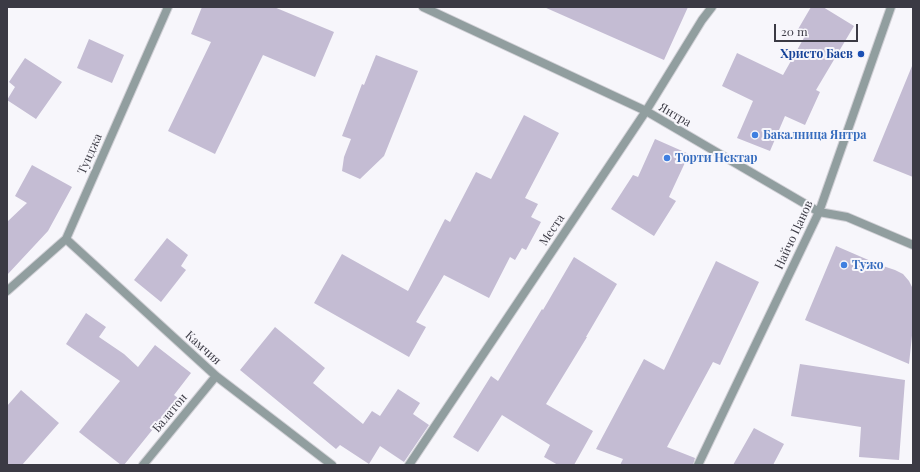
<!DOCTYPE html>
<meta charset="utf-8">
<style>
body{margin:0}
#map{position:relative;width:920px;height:472px;overflow:hidden;background:#f7f6fb;font-family:"Playfair Display",serif}
canvas{display:block}
.frame{position:absolute;inset:0;border:8px solid #3b3a44;pointer-events:none}
.scale{position:absolute;left:774px;top:24px;width:84px;height:18px;box-sizing:border-box;border:2px solid #3b3a44;border-top:0;padding-left:5px;font-size:12px;line-height:14px;white-space:nowrap;color:#3b3a44;-webkit-text-stroke:3px #f7f6fb;paint-order:stroke}
</style>
<div id="map">
<canvas width="920" height="472"></canvas>
<div class="frame"></div>
<div class="scale">20 m</div>
</div>
<script>
const c = document.querySelector('canvas').getContext('2d');
c.lineJoin = 'round';
function fill(path, color) { c.fillStyle = color; c.fill(path, 'evenodd'); }
function stroke(path, color, width, dash) { c.strokeStyle = color; c.lineWidth = width; c.lineCap = dash ? 'butt' : 'round'; c.setLineDash(dash || []); c.stroke(path); }
function label(font, color, halo, rows, align = 'center') {
  c.font = font + ' "Playfair Display",serif'; c.lineWidth = 4; c.setLineDash([]); c.textBaseline = 'middle'; c.strokeStyle = halo; c.fillStyle = color; for (const [text, x, y, turn = 0] of rows) {
    c.save(); c.translate(x, y); c.rotate((+turn || 0) * Math.PI / 180); c.textAlign = isNaN(turn) ? turn : align; if (halo) c.strokeText(text, 0, 0); c.fillText(text, 0, 0); c.restore();
  }
}
fill(new Path2D(`
 M 202,7 L 274,7 L 334,32 L 315,77 L 263,55 L 215,154 L 168,131 L 211,42 L 191,34 Z
 M 544,7 L 688,7 L 664,60 Z
 M 811,7 L 823,7 L 854,26 L 816,90 L 820,92 L 805,125 L 785,116 L 770,151 L 737,138 L 753,101 L 722,86 L 737,53 L 783,75 L 805,36 L 797,31 Z
 M 89,39 L 124,55 L 112,83 L 77,68 Z
 M 376,55 L 418,71 L 384,156 L 360,179 L 342,171 L 344,157 L 351,139 L 342,136 L 362,84 L 364,85 Z
 M 25,58 L 62,82 L 36,119 L 7,100 L 15,87 L 9,82 Z
 M 912,66 L 913,66 L 913,177 L 873,161 Z
 M 524,115 L 559,133 L 525,198 L 538,204 L 531,217 L 541,222 L 526,250 L 522,248 L 515,260 L 510,257 L 489,298 L 444,275 L 416,322 L 426,327 L 409,357 L 314,303 L 342,254 L 408,291 L 445,219 L 450,222 L 476,172 L 491,179 Z
 M 655,139 L 689,154 L 669,197 L 676,201 L 654,236 L 611,209 L 633,175 L 638,177 Z
 M 32,165 L 72,187 L 48,231 L 7,275 L 7,222 L 27,203 L 15,196 Z
 M 167,238 L 188,255 L 181,266 L 186,270 L 161,302 L 134,280 Z
 M 836,246 L 880,265 L 895,270 L 903,274 L 909,281 L 913,289 L 913,326 L 909,364 L 805,320 Z
 M 574,257 L 617,284 L 586,337 L 587,337 L 546,404 L 593,431 L 574,465 L 558,465 L 544,457 L 550,445 L 502,415 L 478,452 L 453,437 L 491,376 L 498,381 L 542,309 L 543,310 Z
 M 716,261 L 759,282 L 720,365 L 713,362 L 667,447 L 695,458 L 693,465 L 620,465 L 623,459 L 596,449 L 644,359 L 664,370 Z
 M 86,313 L 106,327 L 99,337 L 124,354 L 138,367 L 155,345 L 191,373 L 174,395 L 178,398 L 124,465 L 121,465 L 79,432 L 120,381 L 66,344 Z
 M 275,327 L 325,368 L 313,383 L 363,424 L 372,411 L 380,416 L 398,389 L 420,403 L 413,414 L 429,425 L 404,462 L 380,446 L 369,464 L 340,445 L 336,449 L 240,370 Z
 M 800,364 L 905,380 L 899,460 L 859,457 L 861,427 L 791,416 Z
 M 21,390 L 59,423 L 22,465 L 7,465 L 7,406 Z
 M 754,428 L 784,444 L 773,465 L 733,465 Z`), '#c4bcd3');
const street = new Path2D(`
 M 423,7 L 646,111 L 819,212 L 847,217 L 913,245
 M 66,239 L 216,376 L 332,465
 M 7,291 L 66,239 L 168,7
 M 143,465 L 216,376
 M 409,465 L 646,111 L 702,20 L 712,7
 M 698,465 L 819,212 L 891,7`);
stroke(street, '#d1d0d6', 10);
stroke(street, '#919e9f', 8);
for (const [x, y, r, color] of [
 [861,54,4,"#1a4fb4"],
 [755,135,4,"#3f7fe0"],
 [667,158,4,"#3f7fe0"],
 [844,265,4,"#3f7fe0"]
]) { const dot = new Path2D(); dot.arc(x, y, r, 0, 2 * Math.PI); c.fillStyle = color; c.fill(dot); stroke(dot, '#f7f6fb', 1.5); }
label('bold 12px', '#164399', '#f7f6fb', [
 ["Христо Баев",853,54]
], 'right');
label('12px', '#3b3a44', '#f7f6fb', [
 ["Янтра",675,115,30],
 ["Тунджа",90,154,-66],
 ["Места",552,230,-56],
 ["Найчо Цанов",794,235,-65],
 ["Камчия",203,348,42],
 ["Балатон",170,413,-50]
]);
label('bold 12px', '#366cbe', '#f7f6fb', [
 ["Бакалница Янтра",763,135],
 ["Торти Нектар",675,158],
 ["Тужо",852,265]
], 'left');
</script>
